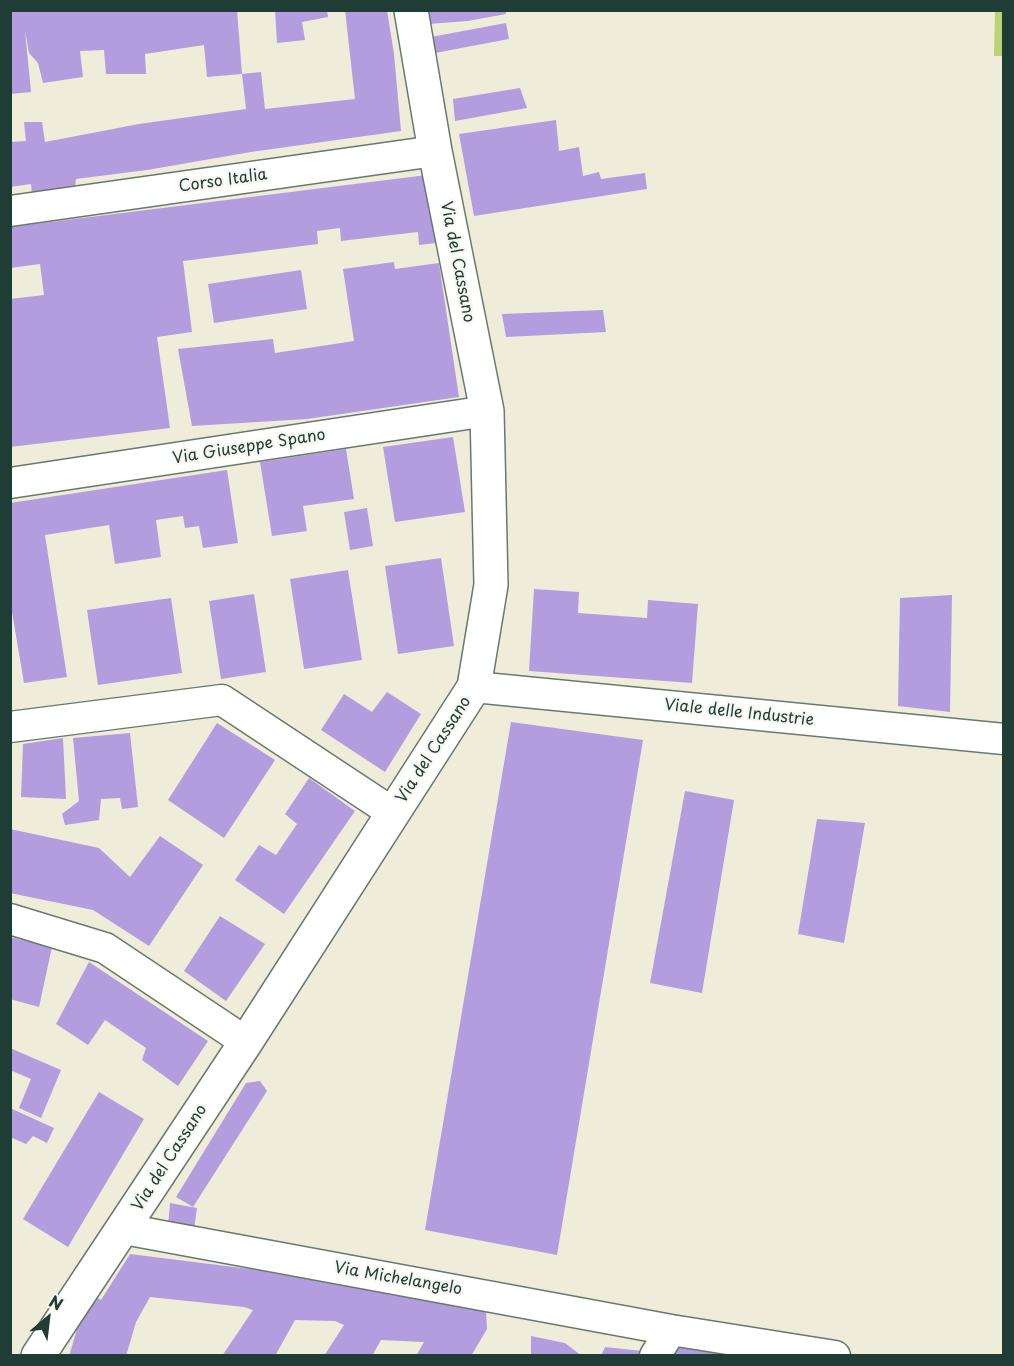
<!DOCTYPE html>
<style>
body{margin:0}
#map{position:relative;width:1014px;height:1366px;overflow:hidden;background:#efecd9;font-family:"Playpen Sans",sans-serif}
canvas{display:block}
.frame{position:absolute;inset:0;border:12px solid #1f3d34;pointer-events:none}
.north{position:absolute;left:18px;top:1288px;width:60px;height:60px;-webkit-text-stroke:4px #f6f6f2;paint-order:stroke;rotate:28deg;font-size:16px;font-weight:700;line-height:24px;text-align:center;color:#1f3d34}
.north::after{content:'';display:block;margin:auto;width:21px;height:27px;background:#1f3d34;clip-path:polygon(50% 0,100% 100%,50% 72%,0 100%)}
</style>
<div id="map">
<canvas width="1014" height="1366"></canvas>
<div class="frame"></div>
<div class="north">N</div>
</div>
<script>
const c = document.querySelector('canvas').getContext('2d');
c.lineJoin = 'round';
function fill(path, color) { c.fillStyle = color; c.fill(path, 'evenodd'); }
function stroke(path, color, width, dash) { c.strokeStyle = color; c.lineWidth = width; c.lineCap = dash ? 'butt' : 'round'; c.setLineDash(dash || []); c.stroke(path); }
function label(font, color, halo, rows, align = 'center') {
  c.font = font + ' "Playpen Sans",sans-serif'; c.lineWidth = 4.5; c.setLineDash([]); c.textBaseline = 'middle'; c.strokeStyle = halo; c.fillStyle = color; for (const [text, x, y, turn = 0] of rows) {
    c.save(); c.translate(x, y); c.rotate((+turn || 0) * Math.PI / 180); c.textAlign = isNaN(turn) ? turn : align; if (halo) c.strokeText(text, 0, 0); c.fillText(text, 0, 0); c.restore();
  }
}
fill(new Path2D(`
 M 995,11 L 1003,11 L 1003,56 L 994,56 Z`), '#bcd276');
fill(new Path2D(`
 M 10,10 L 237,10 L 242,74 L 207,77 L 204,45 L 145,54 L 146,74 L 106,74 L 104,50 L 80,51 L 83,77 L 43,83 L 38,63 L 29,53 L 25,30 L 31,92 L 10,94 Z
 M 275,10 L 327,10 L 328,17 L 302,22 L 305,40 L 277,43 Z
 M 345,10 L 387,10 L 394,54 L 401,131 L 251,152 L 147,170 L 76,179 L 75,188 L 32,194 L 31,184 L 10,187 L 10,142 L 26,141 L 24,122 L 42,122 L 45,142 L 139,124 L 246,109 L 242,74 L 261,72 L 265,109 L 355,99 Z
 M 426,10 L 506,10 L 506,14 L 468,21 L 428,24 Z
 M 506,23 L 509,39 L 435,53 L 431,37 Z
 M 520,88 L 527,108 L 455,121 L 453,99 Z
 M 556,120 L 559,151 L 579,147 L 583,176 L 599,172 L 601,179 L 645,173 L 647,189 L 474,216 L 459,134 Z
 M 427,175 L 436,243 L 419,245 L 418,232 L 341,241 L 340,228 L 317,231 L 318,244 L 183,261 L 192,332 L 157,337 L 170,428 L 10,447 L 10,299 L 44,295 L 40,264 L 10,268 L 10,227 Z
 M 394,262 L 395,269 L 439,263 L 459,397 L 307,419 L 192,426 L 178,349 L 273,339 L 275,353 L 354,341 L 343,269 Z
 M 301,270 L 307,309 L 214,323 L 208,284 Z
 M 603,310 L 606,332 L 506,337 L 502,314 Z
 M 453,437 L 465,512 L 395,522 L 383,447 Z
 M 346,449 L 354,499 L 303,506 L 307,531 L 272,536 L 260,462 Z
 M 227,470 L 238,543 L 203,548 L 199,526 L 185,528 L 183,516 L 156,520 L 161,557 L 115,564 L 109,525 L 45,535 L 67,677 L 24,683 L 10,600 L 10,503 Z
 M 367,508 L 373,546 L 350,550 L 344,512 Z
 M 441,558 L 454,646 L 398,654 L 385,566 Z
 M 348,570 L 362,660 L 304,669 L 290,579 Z
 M 534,589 L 579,592 L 578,613 L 647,618 L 648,600 L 698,604 L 692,683 L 529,671 Z
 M 254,594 L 266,672 L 221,679 L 209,601 Z
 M 952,595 L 950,712 L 898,706 L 900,598 Z
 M 171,598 L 182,673 L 98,685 L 87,610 Z
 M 387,692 L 421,714 L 385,772 L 321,730 L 344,694 L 372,712 Z
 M 511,722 L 643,740 L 557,1255 L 425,1230 Z
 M 217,723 L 275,760 L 224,838 L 168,800 Z
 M 130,733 L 138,807 L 122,809 L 120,798 L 101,799 L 99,820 L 65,825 L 62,814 L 79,801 L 73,738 Z
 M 63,738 L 66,799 L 21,797 L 23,744 Z
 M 309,778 L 355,811 L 284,914 L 235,880 L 259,845 L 276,855 L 297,824 L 285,814 Z
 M 685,791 L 734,800 L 702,993 L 650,983 Z
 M 817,819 L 865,823 L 844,943 L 798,934 Z
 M 10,829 L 99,848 L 130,877 L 160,836 L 203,865 L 149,946 L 93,910 L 10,893 Z
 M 220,916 L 265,944 L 226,1001 L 184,971 Z
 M 10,937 L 52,947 L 39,1007 L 10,999 Z
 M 89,962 L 208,1041 L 178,1086 L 142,1060 L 146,1048 L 105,1020 L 88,1045 L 56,1024 Z
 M 10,1048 L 61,1070 L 41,1118 L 19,1108 L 31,1079 L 10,1070 Z
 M 260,1081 L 267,1091 L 193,1207 L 176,1197 L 246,1083 Z
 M 99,1092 L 144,1119 L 68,1247 L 23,1219 Z
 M 10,1108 L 54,1128 L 47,1143 L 33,1136 L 26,1144 L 10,1137 Z
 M 170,1203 L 197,1208 L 194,1229 L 168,1226 Z
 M 130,1254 L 250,1269 L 486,1310 L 487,1329 L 471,1356 L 416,1356 L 424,1342 L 381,1340 L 372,1356 L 324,1356 L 344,1325 L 335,1321 L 295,1320 L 275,1356 L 222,1356 L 253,1310 L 244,1307 L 150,1297 L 136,1322 L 126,1356 L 69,1356 L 87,1296 L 96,1297 L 101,1300 Z
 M 531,1336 L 565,1343 L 582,1356 L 531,1356 Z
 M 605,1347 L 642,1351 L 639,1356 L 601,1356 Z
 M 674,1347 L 729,1354 L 729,1356 L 668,1356 Z`), '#b39dde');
const minor = new Path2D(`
 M 10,211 L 435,151
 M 10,483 L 487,411
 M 474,687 L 1004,739
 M 10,727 L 222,700 L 393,813
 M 10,919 L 105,948 L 246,1042
 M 124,1229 L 671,1330 L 835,1356
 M 655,1356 L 671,1330`);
const major = new Path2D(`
 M 38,1356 L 246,1042 L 474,687 L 491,585 L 487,411 L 435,151 L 411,10`);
stroke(minor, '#687a6e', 33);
stroke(major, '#687a6e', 36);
stroke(minor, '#fff', 30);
stroke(major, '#fff', 33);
label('16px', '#1f3d34', '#f6f6f2', [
 ["Corso Italia",223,181,-8],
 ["Via del Cassano",457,262,79],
 ["Via Giuseppe Spano",249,447,-9],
 ["Viale delle Industrie",739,713,6],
 ["Via del Cassano",434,750,-57],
 ["Via del Cassano",170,1158,-57],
 ["Via Michelangelo",398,1279,10]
]);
</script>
